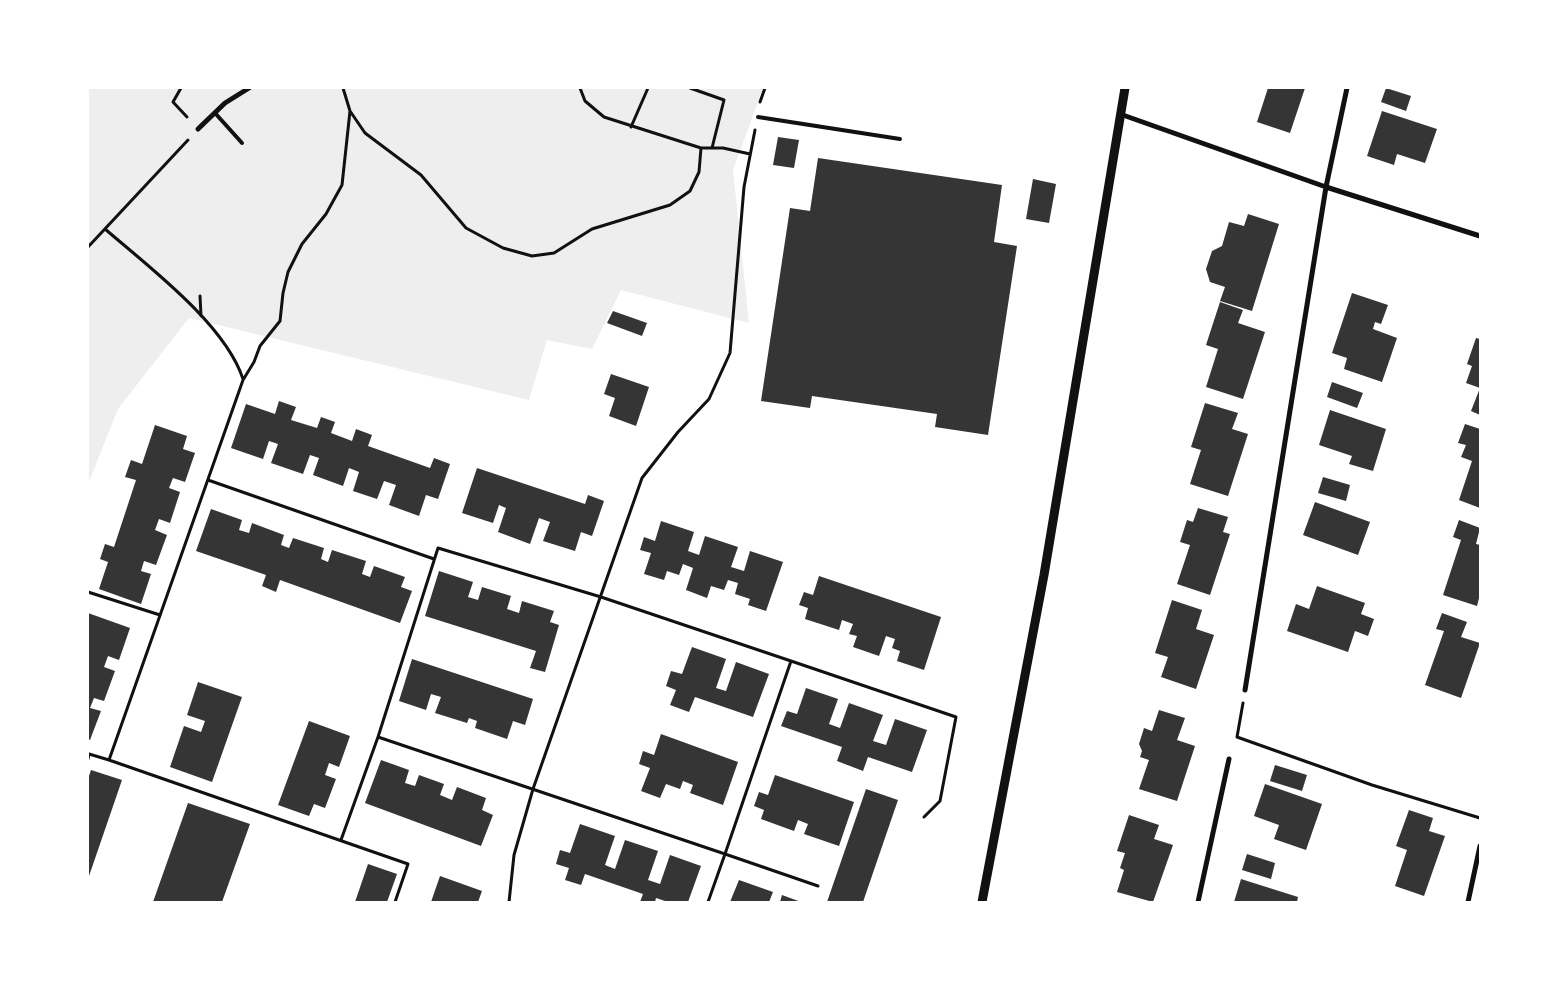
<!DOCTYPE html>
<style>
body{margin:0}
#map{position:relative;width:1568px;height:990px;overflow:hidden;background:#fff;font-family:Mulish,sans-serif}
canvas{display:block}
.frame{position:absolute;inset:0;border:89px solid #fff;pointer-events:none}
</style>
<div id="map">
<canvas width="1568" height="990"></canvas>
<div class="frame"></div>
</div>
<script>
const c = document.querySelector('canvas').getContext('2d');
c.lineJoin = 'round';
function fill(path, color) { c.fillStyle = color; c.fill(path, 'evenodd'); }
function stroke(path, color, width, dash) { c.strokeStyle = color; c.lineWidth = width; c.lineCap = dash ? 'butt' : 'round'; c.setLineDash(dash || []); c.stroke(path); }
fill(new Path2D(`
 M 88,88 L 763,88 L 733,170 L 749,323 L 621,290 L 592,349 L 547,340 L 529,400 L 189,318 L 118,409 L 88,484 Z`), '#eee');
fill(new Path2D(`
 M 1268,88 L 1305,88 L 1290,133 L 1257,122 Z
 M 1386,88 L 1411,96 L 1406,111 L 1381,102 Z
 M 1382,111 L 1437,129 L 1425,163 L 1397,154 L 1394,165 L 1367,156 Z
 M 778,137 L 799,140 L 794,168 L 773,165 Z
 M 818,158 L 1002,185 L 994,242 L 1017,246 L 988,435 L 935,427 L 937,414 L 812,396 L 810,408 L 761,401 L 790,208 L 810,211 Z
 M 1033,179 L 1056,184 L 1049,223 L 1026,219 Z
 M 1248,214 L 1279,224 L 1252,311 L 1220,301 L 1225,287 L 1210,282 L 1206,269 L 1212,251 L 1222,246 L 1229,222 L 1244,226 Z
 M 1352,293 L 1388,305 L 1381,324 L 1375,322 L 1373,329 L 1397,338 L 1382,382 L 1344,369 L 1347,358 L 1332,353 Z
 M 1220,302 L 1243,310 L 1238,323 L 1265,332 L 1243,399 L 1206,387 L 1218,349 L 1206,345 Z
 M 613,311 L 647,323 L 642,336 L 607,323 Z
 M 1476,338 L 1480,339 L 1480,415 L 1471,411 L 1480,388 L 1466,383 L 1472,366 L 1467,364 Z
 M 611,374 L 649,387 L 636,426 L 609,416 L 615,398 L 604,394 Z
 M 1332,382 L 1363,393 L 1357,408 L 1327,397 Z
 M 279,401 L 296,407 L 291,420 L 317,428 L 321,417 L 335,422 L 331,433 L 352,441 L 356,429 L 372,435 L 368,446 L 430,468 L 434,458 L 450,464 L 438,499 L 426,495 L 419,516 L 389,505 L 396,485 L 384,481 L 377,499 L 353,491 L 359,472 L 349,468 L 343,486 L 313,475 L 319,458 L 310,455 L 303,474 L 271,463 L 278,444 L 269,441 L 263,459 L 231,448 L 246,404 L 275,414 Z
 M 1205,403 L 1238,413 L 1232,429 L 1248,434 L 1228,496 L 1190,484 L 1201,450 L 1191,447 Z
 M 1330,410 L 1386,429 L 1373,471 L 1349,464 L 1352,456 L 1319,445 Z
 M 1465,424 L 1480,429 L 1480,508 L 1459,500 L 1472,461 L 1461,457 L 1466,445 L 1458,443 Z
 M 155,425 L 187,436 L 183,449 L 195,453 L 185,482 L 173,478 L 169,488 L 180,492 L 170,523 L 159,519 L 155,530 L 167,535 L 156,565 L 144,561 L 141,571 L 151,574 L 141,604 L 99,589 L 108,562 L 100,559 L 105,544 L 114,547 L 136,480 L 125,477 L 131,460 L 142,464 Z
 M 477,468 L 585,504 L 588,495 L 604,501 L 592,536 L 581,532 L 575,551 L 543,541 L 550,522 L 539,518 L 530,544 L 498,532 L 506,508 L 499,505 L 493,523 L 462,513 Z
 M 1323,477 L 1350,485 L 1346,501 L 1318,493 Z
 M 1315,502 L 1370,522 L 1358,555 L 1303,535 Z
 M 1198,508 L 1228,517 L 1223,532 L 1230,534 L 1210,595 L 1177,584 L 1190,545 L 1180,542 L 1187,520 L 1193,522 Z
 M 211,509 L 242,520 L 239,530 L 249,533 L 252,523 L 284,535 L 281,545 L 289,548 L 293,538 L 324,548 L 321,559 L 328,562 L 332,550 L 366,561 L 362,574 L 370,577 L 374,566 L 405,577 L 401,587 L 412,591 L 400,623 L 280,580 L 276,592 L 262,586 L 266,575 L 196,551 Z
 M 1459,520 L 1480,528 L 1476,544 L 1480,545 L 1480,594 L 1477,606 L 1443,595 L 1461,540 L 1453,537 Z
 M 661,521 L 694,532 L 688,551 L 699,555 L 705,536 L 738,547 L 731,567 L 744,571 L 750,551 L 783,562 L 766,611 L 748,605 L 750,599 L 735,594 L 738,583 L 728,580 L 724,590 L 711,586 L 707,598 L 686,590 L 693,568 L 683,564 L 679,575 L 667,571 L 664,580 L 644,574 L 651,553 L 640,550 L 644,537 L 655,541 Z
 M 439,571 L 473,582 L 468,597 L 478,600 L 482,587 L 511,596 L 507,609 L 519,613 L 522,601 L 554,611 L 550,622 L 559,625 L 545,672 L 530,668 L 536,651 L 425,616 Z
 M 819,576 L 941,617 L 924,670 L 897,661 L 900,651 L 892,648 L 895,639 L 886,636 L 879,656 L 853,647 L 857,636 L 849,634 L 853,624 L 842,620 L 839,630 L 805,619 L 808,608 L 799,605 L 804,592 L 813,595 Z
 M 1317,586 L 1365,603 L 1361,614 L 1374,619 L 1368,636 L 1355,631 L 1348,652 L 1287,631 L 1296,604 L 1309,609 Z
 M 1172,600 L 1202,610 L 1196,629 L 1214,635 L 1196,689 L 1161,677 L 1168,657 L 1155,653 Z
 M 88,613 L 130,628 L 119,660 L 108,656 L 104,667 L 115,671 L 104,701 L 94,698 L 90,708 L 101,711 L 90,740 L 88,739 Z
 M 1442,613 L 1467,622 L 1461,637 L 1480,643 L 1461,698 L 1425,685 L 1444,631 L 1436,629 Z
 M 692,647 L 726,659 L 716,688 L 726,691 L 736,662 L 769,674 L 753,717 L 695,697 L 689,712 L 670,705 L 676,690 L 666,686 L 671,671 L 682,674 Z
 M 412,659 L 533,699 L 525,725 L 513,721 L 507,739 L 475,728 L 477,721 L 469,718 L 467,723 L 435,713 L 441,697 L 431,694 L 426,710 L 399,701 Z
 M 198,682 L 242,697 L 212,782 L 170,767 L 184,726 L 201,732 L 205,721 L 187,715 Z
 M 806,688 L 838,699 L 829,724 L 840,728 L 849,703 L 883,715 L 873,741 L 886,745 L 895,719 L 927,730 L 912,772 L 868,757 L 863,771 L 837,761 L 842,747 L 781,726 L 787,711 L 797,714 Z
 M 1159,710 L 1185,718 L 1177,740 L 1195,746 L 1177,801 L 1139,789 L 1149,760 L 1140,757 L 1142,751 L 1139,744 L 1144,728 L 1152,731 Z
 M 309,721 L 350,736 L 339,767 L 329,763 L 325,775 L 336,779 L 325,808 L 314,804 L 309,816 L 278,805 Z
 M 661,734 L 738,762 L 723,805 L 690,793 L 693,785 L 683,781 L 680,789 L 666,784 L 660,798 L 641,791 L 650,768 L 639,764 L 643,751 L 654,755 Z
 M 381,760 L 409,770 L 405,783 L 415,786 L 419,775 L 444,784 L 440,795 L 452,800 L 457,787 L 486,798 L 482,810 L 493,815 L 481,846 L 365,803 Z
 M 1275,765 L 1307,775 L 1302,791 L 1270,781 Z
 M 91,770 L 122,780 L 88,879 L 88,779 Z
 M 775,775 L 854,802 L 839,846 L 804,834 L 808,824 L 798,820 L 794,831 L 761,819 L 764,810 L 754,806 L 759,792 L 768,795 Z
 M 1265,784 L 1322,804 L 1306,850 L 1274,839 L 1279,825 L 1254,816 Z
 M 866,789 L 898,800 L 863,902 L 827,902 Z
 M 188,803 L 250,824 L 222,902 L 153,902 Z
 M 1409,810 L 1433,818 L 1429,831 L 1445,836 L 1424,896 L 1395,886 L 1407,850 L 1396,846 Z
 M 1129,815 L 1159,825 L 1154,839 L 1173,845 L 1153,902 L 1117,892 L 1124,870 L 1120,868 L 1125,853 L 1117,851 Z
 M 580,824 L 615,836 L 605,865 L 615,869 L 625,840 L 658,851 L 648,880 L 660,884 L 670,855 L 701,866 L 688,902 L 668,902 L 656,898 L 655,902 L 640,902 L 643,894 L 585,874 L 581,885 L 565,880 L 569,868 L 556,864 L 560,850 L 570,853 Z
 M 1247,854 L 1275,863 L 1271,879 L 1242,870 Z
 M 368,864 L 397,874 L 387,902 L 355,902 Z
 M 440,876 L 482,891 L 478,902 L 431,902 Z
 M 1241,879 L 1298,897 L 1297,902 L 1234,902 Z
 M 739,880 L 773,892 L 769,902 L 730,902 Z
 M 782,895 L 801,902 L 780,902 Z`), '#353535');
stroke(new Path2D(`
 M 181,88 L 173,102 L 187,117
 M 343,88 L 350,111 L 365,133 L 421,175 L 466,228 L 503,248 L 532,256 L 554,253 L 592,229 L 670,205 L 690,191 L 699,172 L 701,148 L 723,148 L 750,154
 M 580,88 L 585,101 L 604,117 L 701,148
 M 690,88 L 724,100 L 712,148
 M 760,102 L 765,88
 M 350,111 L 342,185 L 326,214 L 302,244 L 288,272 L 283,293 L 280,321 L 260,346 L 254,362 L 243,380 L 109,760 L 408,864 L 395,902
 M 631,127 L 648,88
 M 105,229 C 149,267 225,324 243,379
 M 88,247 L 188,140
 M 200,296 L 201,316
 M 208,480 L 434,559
 M 88,592 L 160,615
 M 1243,703 L 1237,737 L 1372,785 L 1480,818
 M 88,759 L 89,754 L 109,760
 M 341,840 L 378,737
 M 818,886 L 725,854 L 791,661 L 956,717 L 940,801 L 924,817
 M 509,902 L 514,855 L 533,789 L 642,478 L 678,432 L 709,399 L 730,353 L 744,187 L 755,130
 M 708,902 L 725,854 L 378,737 L 438,548 L 601,597 L 791,661`), '#111', 3);
stroke(new Path2D(`
 M 215,113 L 242,143
 M 758,117 L 900,139`), '#111', 4);
stroke(new Path2D(`
 M 1120,114 L 1326,187 L 1480,236
 M 198,129 L 225,103 L 249,88
 M 1245,690 L 1326,187 L 1347,88
 M 1198,902 L 1229,759
 M 1468,902 L 1480,846`), '#111', 5);
stroke(new Path2D(`
 M 982,902 L 1044,575 L 1125,88`), '#111', 9);
</script>
